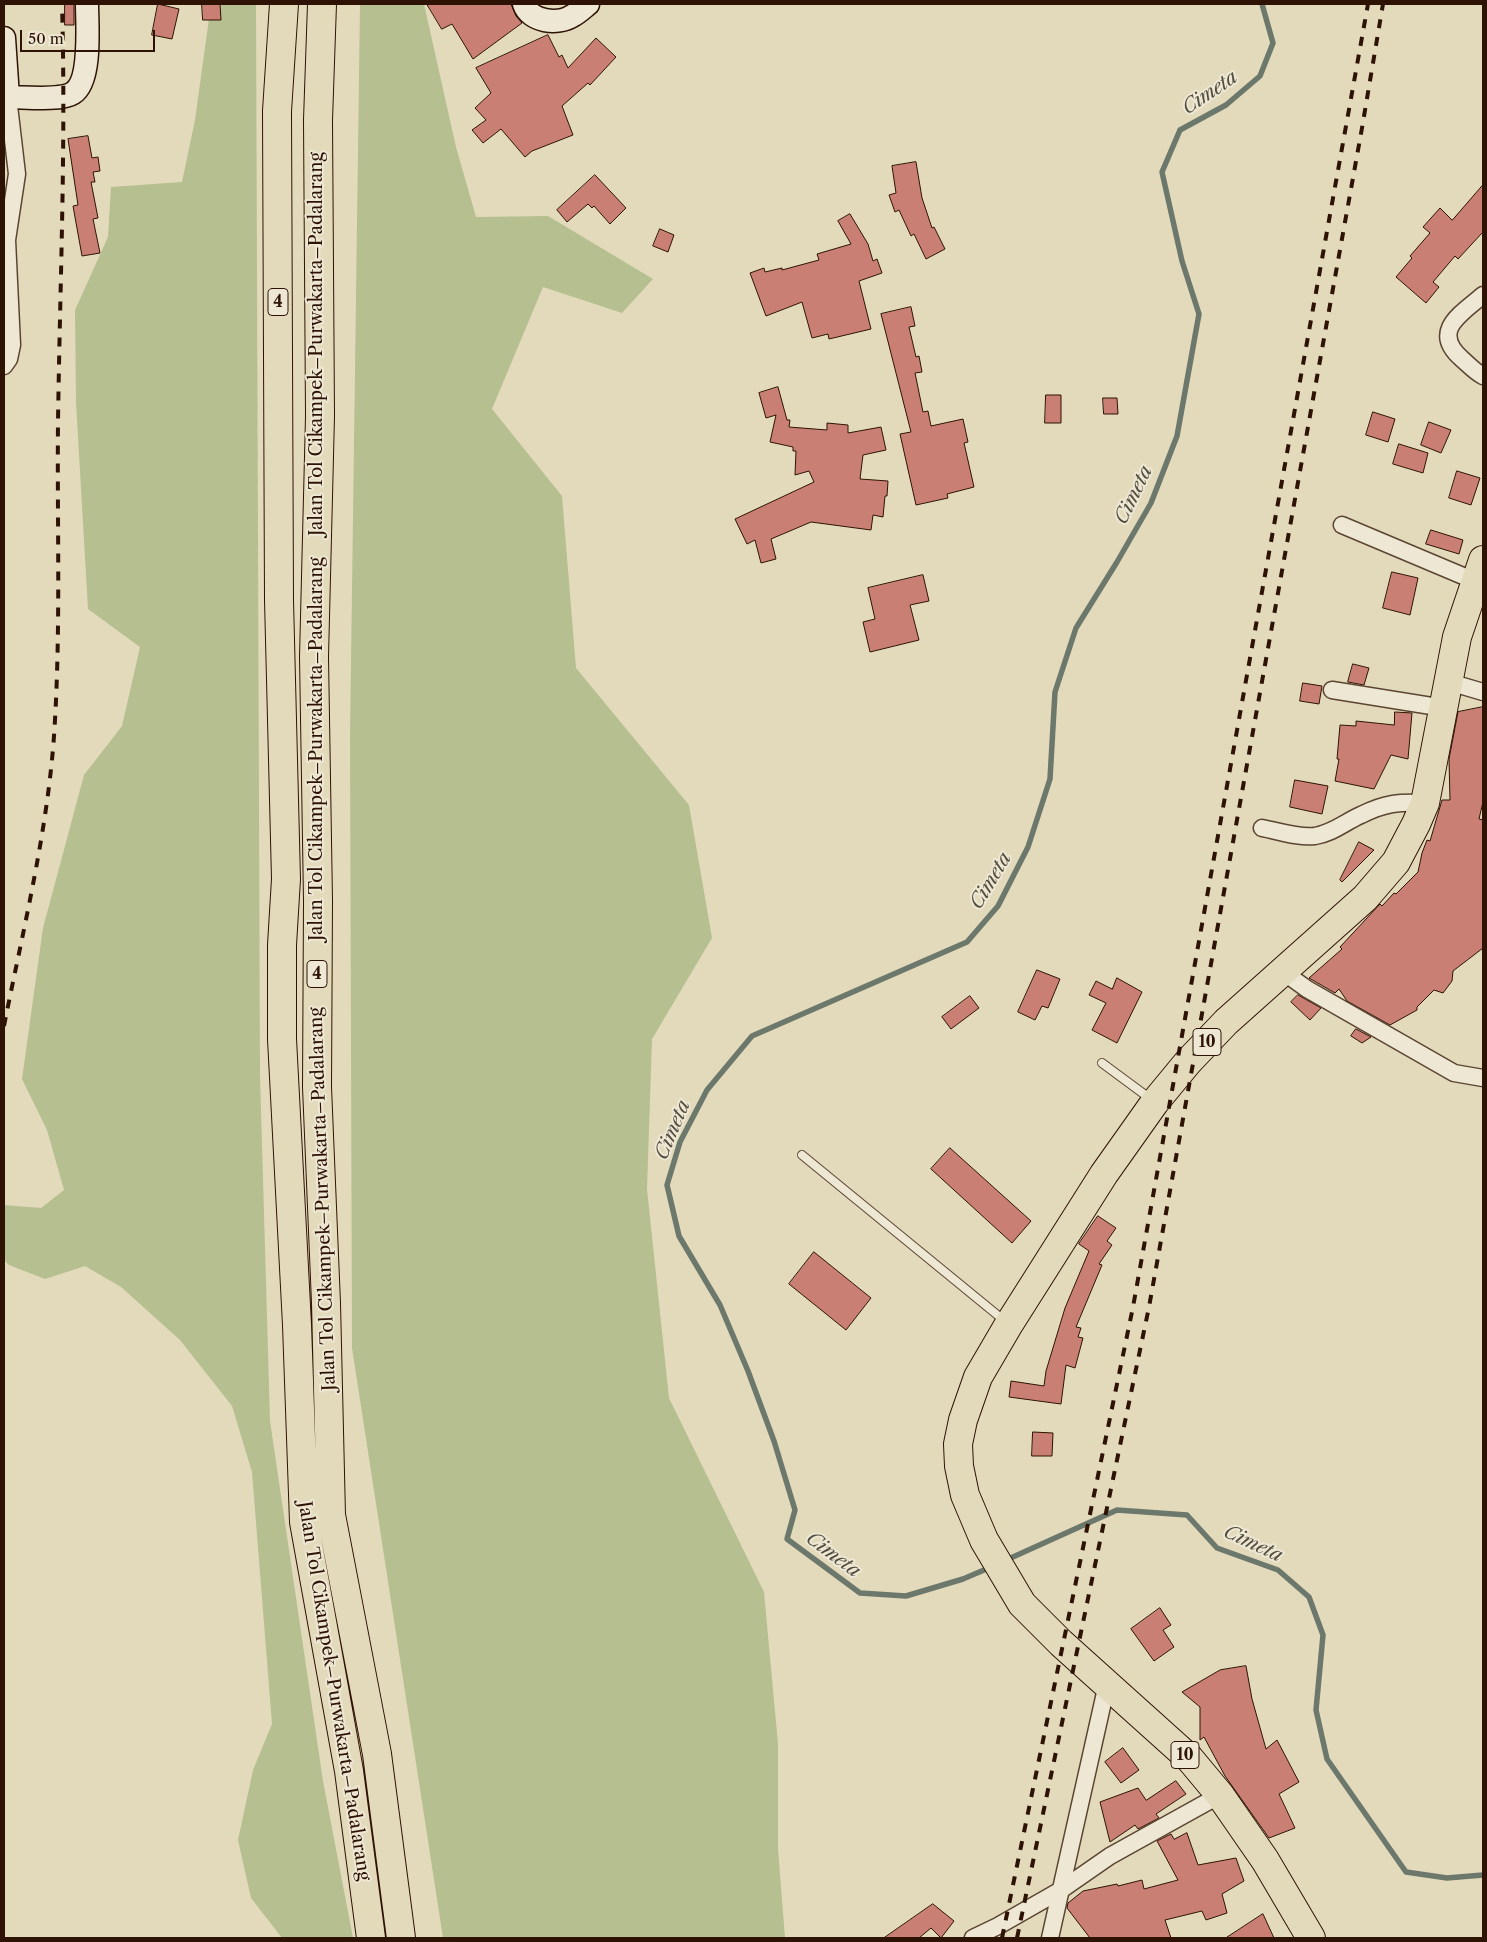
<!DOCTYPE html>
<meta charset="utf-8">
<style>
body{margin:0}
#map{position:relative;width:1487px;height:1942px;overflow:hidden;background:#e3dabc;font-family:"Libre Caslon Text",serif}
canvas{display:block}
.frame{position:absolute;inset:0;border:5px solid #2e1304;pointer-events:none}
.scale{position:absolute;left:20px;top:30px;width:135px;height:22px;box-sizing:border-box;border:2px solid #2e1304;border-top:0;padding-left:6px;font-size:15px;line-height:18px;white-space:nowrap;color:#2e1304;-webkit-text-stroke:4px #ede7d3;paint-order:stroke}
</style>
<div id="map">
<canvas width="1487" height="1942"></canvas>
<div class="frame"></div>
<div class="scale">50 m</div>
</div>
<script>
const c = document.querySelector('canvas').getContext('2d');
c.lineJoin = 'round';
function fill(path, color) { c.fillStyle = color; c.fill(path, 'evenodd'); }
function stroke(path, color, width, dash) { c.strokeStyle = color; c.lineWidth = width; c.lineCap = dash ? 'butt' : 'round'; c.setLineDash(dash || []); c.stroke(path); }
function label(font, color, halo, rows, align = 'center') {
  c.font = font + ' "Libre Caslon Text",serif'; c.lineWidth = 4; c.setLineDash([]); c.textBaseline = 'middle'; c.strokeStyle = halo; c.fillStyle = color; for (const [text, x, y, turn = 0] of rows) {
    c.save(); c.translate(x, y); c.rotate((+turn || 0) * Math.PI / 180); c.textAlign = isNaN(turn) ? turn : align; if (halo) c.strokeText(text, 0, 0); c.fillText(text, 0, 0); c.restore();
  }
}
fill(new Path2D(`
 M 211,4 L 256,4 L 260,1075 L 270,1421 L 323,1781 L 353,1938 L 282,1938 L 251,1898 L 238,1840 L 253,1770 L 272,1724 L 252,1472 L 232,1406 L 180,1340 L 121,1287 L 85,1266 L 45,1279 L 9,1265 L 4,1260 L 4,1205 L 41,1208 L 64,1190 L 47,1130 L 22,1079 L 43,928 L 84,775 L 122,726 L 140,647 L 88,609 L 76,402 L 75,310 L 108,237 L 111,187 L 182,182 L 195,120 Z
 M 360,4 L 424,4 L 456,147 L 476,217 L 548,216 L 653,279 L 622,313 L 543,287 L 492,409 L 562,496 L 576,668 L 689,805 L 712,938 L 652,1039 L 647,1189 L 669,1398 L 764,1592 L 778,1744 L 778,1849 L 785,1938 L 443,1938 L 352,1348 L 350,737 Z`), '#b5bf8f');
stroke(new Path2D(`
 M 1004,1561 L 1117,1510 L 1187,1515 L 1217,1548 L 1278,1570 L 1309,1597 L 1323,1635 L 1316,1710 L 1327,1759 L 1406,1872 L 1447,1878 L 1483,1875
 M 991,1567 L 963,1579 L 906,1596 L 860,1593 L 787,1539 L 795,1510 L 774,1441 L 748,1371 L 720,1305 L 679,1236 L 667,1185 L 680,1142 L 707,1090 L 752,1036 L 967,942 L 998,906 L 1028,847 L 1050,779 L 1055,692 L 1076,628 L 1117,562 L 1151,503 L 1177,436 L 1199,314 L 1182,261 L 1162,172 L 1180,130 L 1226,105 L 1260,76 L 1273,43 L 1262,4`), '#6c786b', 5.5);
const building = new Path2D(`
 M 65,4 L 74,4 L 74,25 L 65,25 Z
 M 158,4 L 179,9 L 172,39 L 152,35 Z
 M 202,4 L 220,4 L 221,20 L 203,20 Z
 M 427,4 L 511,4 L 516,16 L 522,23 L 473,59 L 452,24 L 442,29 Z
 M 548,35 L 559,57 L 562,55 L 568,68 L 596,38 L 616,57 L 590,85 L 588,83 L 562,106 L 573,135 L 532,151 L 525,157 L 501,129 L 483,143 L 472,130 L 486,120 L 475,108 L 491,93 L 476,68 Z
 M 88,136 L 92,158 L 98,157 L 100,171 L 93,172 L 95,182 L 91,182 L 98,218 L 93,219 L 100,253 L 82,256 L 73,206 L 78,205 L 68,139 Z
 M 916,162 L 922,198 L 932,228 L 934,227 L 945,249 L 926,259 L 914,234 L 911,236 L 899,210 L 895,212 L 889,195 L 896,193 L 892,166 Z
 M 595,175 L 626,208 L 610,224 L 594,206 L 592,208 L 588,204 L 567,222 L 557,210 Z
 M 1483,185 L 1483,232 L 1458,259 L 1455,256 L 1433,282 L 1439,287 L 1426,303 L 1396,277 L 1412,258 L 1410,256 L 1430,233 L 1423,227 L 1440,208 L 1452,220 Z
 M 850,214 L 868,244 L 873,261 L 877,259 L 882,273 L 859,281 L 871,329 L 829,339 L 828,334 L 812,338 L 802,302 L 766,316 L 750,273 L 764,268 L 765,272 L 782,268 L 782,270 L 819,260 L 817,254 L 851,244 L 838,221 Z
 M 660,229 L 674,235 L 668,252 L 653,246 Z
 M 911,307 L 915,326 L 909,327 L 916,357 L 919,356 L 922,372 L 915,373 L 923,412 L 928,411 L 931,426 L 963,419 L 968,442 L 964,443 L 974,487 L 947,494 L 948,498 L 916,505 L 900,434 L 911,432 L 881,314 Z
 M 778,387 L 787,420 L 790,420 L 789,427 L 827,430 L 827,423 L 848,425 L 848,433 L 881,427 L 886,450 L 863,455 L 860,479 L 888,481 L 887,496 L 885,496 L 883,517 L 873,515 L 871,530 L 811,522 L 771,539 L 776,559 L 761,563 L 755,540 L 747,544 L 735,519 L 814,482 L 809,471 L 795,475 L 796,451 L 793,451 L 793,447 L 770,442 L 776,415 L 766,418 L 759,393 Z
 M 1046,395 L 1061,395 L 1061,423 L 1045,423 Z
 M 1103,398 L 1117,398 L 1118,414 L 1104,414 Z
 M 1373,412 L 1395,419 L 1388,442 L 1366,435 Z
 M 1429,422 L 1451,430 L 1441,453 L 1421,445 Z
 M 1399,444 L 1428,453 L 1423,473 L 1393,464 Z
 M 1457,471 L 1480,478 L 1471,505 L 1449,498 Z
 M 1431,530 L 1463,540 L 1459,554 L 1426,544 Z
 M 1392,572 L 1418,578 L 1410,615 L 1383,608 Z
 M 923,575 L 929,601 L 910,605 L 919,640 L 870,652 L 863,622 L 875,619 L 868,588 Z
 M 1353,664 L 1369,668 L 1364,685 L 1348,682 Z
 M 1303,683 L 1322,686 L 1319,704 L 1300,701 Z
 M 1483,707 L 1483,802 L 1479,819 L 1483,820 L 1483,948 L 1453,971 L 1452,981 L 1443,993 L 1434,990 L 1417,1007 L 1417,1010 L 1390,1025 L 1347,1001 L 1339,989 L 1335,993 L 1309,978 L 1342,949 L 1340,947 L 1380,904 L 1382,906 L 1394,893 L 1396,894 L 1418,872 L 1422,853 L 1427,840 L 1430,841 L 1442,800 L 1450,800 L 1449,759 L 1458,712 Z
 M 1395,712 L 1412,713 L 1408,759 L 1391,755 L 1374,789 L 1335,781 L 1339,759 L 1337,759 L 1340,725 L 1356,726 L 1356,721 L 1394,725 Z
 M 1295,780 L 1328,786 L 1322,814 L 1290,807 Z
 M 1359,842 L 1374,850 L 1342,882 L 1340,880 Z
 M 1037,970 L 1060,979 L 1048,1008 L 1042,1006 L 1035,1020 L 1018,1012 Z
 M 1117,978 L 1142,992 L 1117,1043 L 1092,1030 L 1106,1003 L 1089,995 L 1096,981 L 1112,989 Z
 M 1298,995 L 1321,1008 L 1310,1020 L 1291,1002 Z
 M 970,996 L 979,1008 L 951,1029 L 942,1017 Z
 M 1356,1029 L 1371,1037 L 1362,1043 L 1351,1036 Z
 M 950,1148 L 1031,1221 L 1012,1243 L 931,1169 Z
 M 1098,1216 L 1116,1228 L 1107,1241 L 1112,1245 L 1099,1264 L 1102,1265 L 1076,1327 L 1081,1328 L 1078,1337 L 1083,1338 L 1075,1368 L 1066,1365 L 1061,1404 L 1009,1397 L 1011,1381 L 1044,1386 L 1046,1371 L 1065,1308 L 1089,1251 L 1079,1244 Z
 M 814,1252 L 871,1298 L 846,1330 L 789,1284 Z
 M 1033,1432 L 1053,1433 L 1052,1456 L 1032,1456 Z
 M 1160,1608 L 1171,1625 L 1163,1630 L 1174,1647 L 1154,1661 L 1131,1629 Z
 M 1246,1666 L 1252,1699 L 1266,1749 L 1277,1740 L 1299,1782 L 1279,1794 L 1295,1828 L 1269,1838 L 1225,1776 L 1204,1737 L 1200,1740 L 1200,1707 L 1182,1692 L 1220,1670 Z
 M 1123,1748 L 1139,1770 L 1121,1783 L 1105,1762 Z
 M 1176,1781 L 1186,1794 L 1156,1814 L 1159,1818 L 1138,1829 L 1135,1825 L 1110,1842 L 1100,1802 L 1138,1788 L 1146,1800 Z
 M 1187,1833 L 1198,1865 L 1236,1858 L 1244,1881 L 1222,1894 L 1227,1913 L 1206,1920 L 1202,1911 L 1165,1920 L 1171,1938 L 1090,1938 L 1067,1908 L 1068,1903 L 1083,1891 L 1117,1884 L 1118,1886 L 1142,1880 L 1144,1889 L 1178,1880 L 1157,1841 L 1171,1834 L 1174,1839 Z
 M 933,1904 L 954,1921 L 941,1938 L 931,1928 L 919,1938 L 884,1938 Z
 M 1263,1914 L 1274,1938 L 1226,1938 Z`);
fill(building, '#c97f74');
stroke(building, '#2e1304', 1);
const lane = new Path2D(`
 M 1102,1063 L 1152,1100
 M 802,1155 L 1006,1322`);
const street = new Path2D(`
 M 1483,295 C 1461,314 1430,331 1462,359 C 1469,365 1475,372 1483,376
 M 4,366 L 9,359 L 12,345 L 7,240 L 17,174 L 8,97
 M 1342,525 L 1475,581
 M 1449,682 L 1483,692
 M 1332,690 L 1444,708
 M 1262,828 C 1278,831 1298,838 1315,836 C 1333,833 1345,822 1361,815 C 1385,803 1398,802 1425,803
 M 1282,971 L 1307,989 L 1454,1073 L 1483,1078
 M 973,1938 L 998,1926 L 1061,1890 L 1110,1856 L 1220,1795
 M 1050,1938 L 1107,1684`);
const secondary = new Path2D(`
 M 524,4 C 530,22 558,25 572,16 C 578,13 583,8 588,4
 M 4,38 L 8,97 C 24,97 61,101 73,93 C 92,81 87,24 87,4`);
const highway = new Path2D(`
 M 284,4 L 277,111 L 279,600 L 286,879 L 282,945 L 282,1039 L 297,1325 L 304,1522 L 349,1771 L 371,1938
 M 322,4 L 318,120 L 320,416 L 314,657 L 318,901 L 317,1087 L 326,1303 L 331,1515 L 377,1754 L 401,1938
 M 1311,1938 L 1265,1860 L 1220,1795 L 1190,1759 L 1061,1643 L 1022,1604 L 984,1540 L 965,1495 L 959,1466 L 958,1444 L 963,1420 L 978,1377 L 1009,1324 L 1104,1174 L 1155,1102 L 1188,1062 L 1226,1022 L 1365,898 L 1396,862 L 1416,824 L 1425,803 L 1457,637 L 1483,560`);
stroke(lane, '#5b4532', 10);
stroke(street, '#5b4532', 19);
stroke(secondary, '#2e1304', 25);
stroke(highway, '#2e1304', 30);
stroke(lane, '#ede7d3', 8);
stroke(street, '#ede7d3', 16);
stroke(secondary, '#ede7d3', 22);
stroke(highway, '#e3dabc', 28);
stroke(new Path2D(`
 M 4,1026 C 23,930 47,834 54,736 C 61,632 57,526 58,422 C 60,282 66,143 62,4
 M 1002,1938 L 1133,1307 L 1368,4
 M 1017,1938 L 1149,1307 L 1362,128 L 1383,4`), '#2e1304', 4, [9, 9]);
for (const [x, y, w] of [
 [278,302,20],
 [317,974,20],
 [1207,1042,28],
 [1185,1755,28]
]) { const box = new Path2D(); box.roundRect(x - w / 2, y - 13.5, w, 27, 4); c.fillStyle = '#ede7d3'; c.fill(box); stroke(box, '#2e1304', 1); }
label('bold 16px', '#2e1304', null, [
 ["4",278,302],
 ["4",317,974],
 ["10",1207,1042],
 ["10",1185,1755]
]);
label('18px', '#2e1304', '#ede7d3', [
 ["Jalan Tol Cikampek–Purwakarta–Padalarang",317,344,-90],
 ["Jalan Tol Cikampek–Purwakarta–Padalarang",317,749,-90],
 ["Jalan Tol Cikampek–Purwakarta–Padalarang",323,1199,-92],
 ["Jalan Tol Cikampek–Purwakarta–Padalarang",334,1691,81]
]);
label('italic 19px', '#524e40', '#ede7d3', [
 ["Cimeta",1210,93,-34],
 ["Cimeta",1134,495,-64],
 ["Cimeta",991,881,-59],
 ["Cimeta",673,1130,-67],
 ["Cimeta",1253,1544,25],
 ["Cimeta",833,1555,37]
]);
</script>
